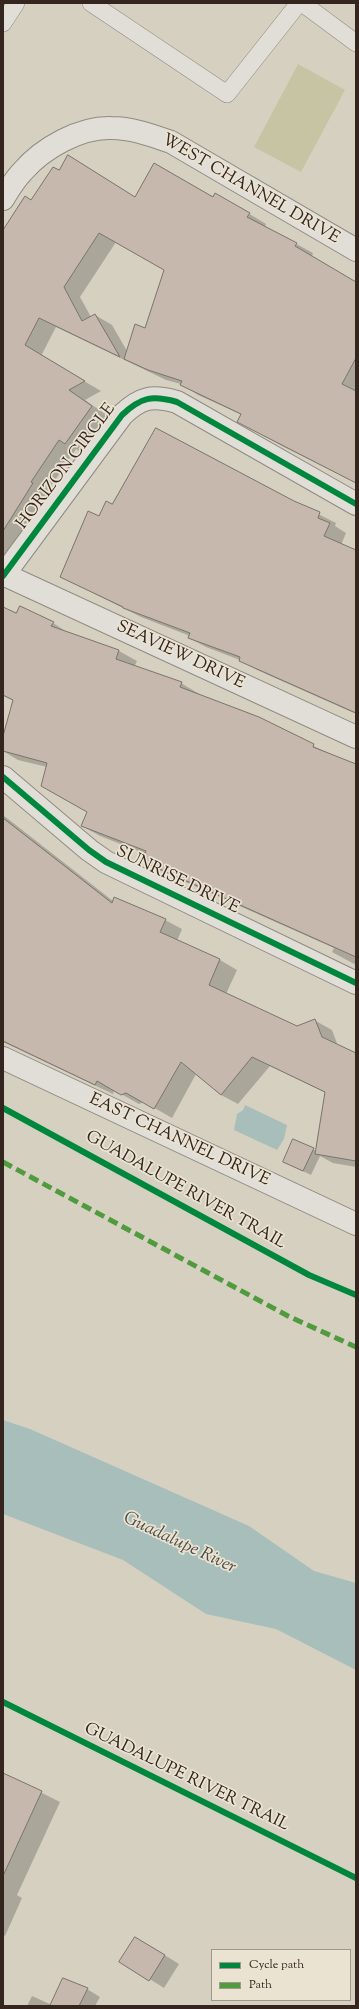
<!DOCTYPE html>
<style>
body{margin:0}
#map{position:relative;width:359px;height:2009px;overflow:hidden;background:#d6d0c1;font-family:"Sorts Mill Goudy",serif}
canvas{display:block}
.frame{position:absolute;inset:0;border:4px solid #34251f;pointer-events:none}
.legend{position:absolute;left:211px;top:1949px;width:140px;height:52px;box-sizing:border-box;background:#eae3d2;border:1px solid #a1978a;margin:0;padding:5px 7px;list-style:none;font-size:12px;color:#34251f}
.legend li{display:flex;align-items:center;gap:8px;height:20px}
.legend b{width:20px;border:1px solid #a1978a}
</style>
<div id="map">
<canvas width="359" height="2009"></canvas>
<div class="frame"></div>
<ul class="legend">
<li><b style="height:5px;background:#00873e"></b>Cycle path</li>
<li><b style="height:5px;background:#519b3f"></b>Path</li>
</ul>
</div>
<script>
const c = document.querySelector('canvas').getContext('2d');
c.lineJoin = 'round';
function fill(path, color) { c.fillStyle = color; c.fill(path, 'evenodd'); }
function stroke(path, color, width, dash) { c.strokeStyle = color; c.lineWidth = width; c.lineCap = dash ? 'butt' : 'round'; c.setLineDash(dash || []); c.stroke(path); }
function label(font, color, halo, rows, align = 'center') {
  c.font = font + ' "Sorts Mill Goudy",serif'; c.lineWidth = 3.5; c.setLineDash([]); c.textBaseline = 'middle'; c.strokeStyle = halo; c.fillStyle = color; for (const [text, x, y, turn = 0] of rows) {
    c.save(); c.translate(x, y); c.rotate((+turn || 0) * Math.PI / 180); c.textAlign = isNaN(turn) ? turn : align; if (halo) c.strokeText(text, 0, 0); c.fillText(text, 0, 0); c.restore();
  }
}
fill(new Path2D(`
 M 298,64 L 345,90 L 301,172 L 254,147 Z`), '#c6c4a3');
fill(new Path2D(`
 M 245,1105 L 287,1125 L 284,1139 L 277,1150 L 234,1130 L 237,1114 L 243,1110 Z
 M 3,1420 L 30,1429 L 249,1526 L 314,1571 L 356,1583 L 356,1670 L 276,1629 L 206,1614 L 123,1560 L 3,1514 Z`), '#a8beba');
fill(new Path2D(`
 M 68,156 L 135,197 L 213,198 L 233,204 L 266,224 L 265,227 L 313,253 L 312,257 L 356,283 L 356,483 L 282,446 L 238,421 L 242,415 L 198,395 L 181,384 L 166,380 L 56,327 L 41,356 L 101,391 L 85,400 L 108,416 L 83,453 L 76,449 L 47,492 L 50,494 L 42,506 L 3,561 L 3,232 L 59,171 ZM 116,242 L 165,270 L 146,329 L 127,351 L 112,325 L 95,315 L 91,317 L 80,297 Z
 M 294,502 L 336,523 L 335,526 L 346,533 L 341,545 L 356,551 L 356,714 L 257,670 L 240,660 L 206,647 L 189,638 L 190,636 L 141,617 L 61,577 L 99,518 L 112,506 Z
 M 3,611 L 53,623 L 70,634 L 119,651 L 137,661 L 134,667 L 181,683 L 199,694 L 198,695 L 356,765 L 356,965 L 332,952 L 334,948 L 161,871 L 143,860 L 146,854 L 100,836 L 82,826 L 88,812 L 47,767 L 18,760 L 3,751 L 3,740 L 14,701 L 3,696 Z
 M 3,815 L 113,901 L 165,920 L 182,929 L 177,941 L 220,960 L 237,970 L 226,994 L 296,1027 L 314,1020 L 332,1030 L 338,1046 L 356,1054 L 356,1167 L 333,1163 L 320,1156 L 311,1175 L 292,1166 L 313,1149 L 316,1151 L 326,1093 L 270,1066 L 238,1104 L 221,1095 L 196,1074 L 172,1118 L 144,1102 L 139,1104 L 114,1090 L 113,1094 L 3,1042 Z
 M 8,1776 L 60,1802 L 17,1895 L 22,1898 L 5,1936 L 3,1935 L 3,1788 Z
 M 150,1946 L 179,1964 L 164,1988 L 121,1961 Z
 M 87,1989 L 100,1997 L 95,2006 L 27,2006 L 32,1996 L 52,2005 Z`), '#0003');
const building = new Path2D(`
 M 68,155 L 135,197 L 154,163 L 213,197 L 215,193 L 250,213 L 247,217 L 297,243 L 295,246 L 356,282 L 356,358 L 342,384 L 356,391 L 356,483 L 237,422 L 241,414 L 180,385 L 182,381 L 148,370 L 124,359 L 135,324 L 145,328 L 164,270 L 99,233 L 64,287 L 82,321 L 95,314 L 120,357 L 39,318 L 25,345 L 85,381 L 69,390 L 92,406 L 65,444 L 59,440 L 31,482 L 33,483 L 3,531 L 3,230 L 25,196 L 31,200 L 53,167 L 59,170 Z
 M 156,428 L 294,501 L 320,512 L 318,518 L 330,523 L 324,536 L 356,550 L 356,713 L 239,661 L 240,657 L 188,638 L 190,633 L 123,608 L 123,607 L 60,577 L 88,511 L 99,516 L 106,501 L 112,504 Z
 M 20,606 L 54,622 L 51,626 L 119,650 L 116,659 L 182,682 L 180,687 L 259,717 L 314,744 L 313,747 L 356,764 L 356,957 L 142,861 L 146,851 L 81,826 L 87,812 L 41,786 L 47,763 L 3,751 L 3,736 L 13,700 L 3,695 L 3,607 L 16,613 Z
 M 3,818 L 112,903 L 114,897 L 166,919 L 160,932 L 220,959 L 209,985 L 297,1026 L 315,1019 L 322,1037 L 356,1053 L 356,1161 L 315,1154 L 325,1092 L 252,1057 L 221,1095 L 181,1062 L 154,1109 L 126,1093 L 121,1095 L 97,1081 L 95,1085 L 3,1041 Z
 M 293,1139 L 314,1148 L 303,1171 L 283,1162 Z
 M 3,1773 L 42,1791 L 3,1876 Z
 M 135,1937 L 165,1955 L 149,1981 L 119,1962 Z
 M 63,1978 L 88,1988 L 79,2006 L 50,2006 Z`);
fill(building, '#c6b8ad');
stroke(building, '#79746c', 1);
const service = new Path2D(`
 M 91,3 L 227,94 L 299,3
 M 302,3 L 356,43
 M 3,23 L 16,3`);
const minor = new Path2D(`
 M 3,199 C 9,189 15,179 23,171 C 43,148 80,127 111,128 C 132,128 151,135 171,142 L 356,250
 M 5,575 L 356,737
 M 3,576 L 122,415 C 141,397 152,395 177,402 L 356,504
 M 3,777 L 89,850 L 106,862 L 356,983
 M 3,1058 L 356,1224`);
stroke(service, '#908b82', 18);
stroke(minor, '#908b82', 24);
stroke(service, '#e0ded6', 17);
stroke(minor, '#e0ded6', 22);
stroke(new Path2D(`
 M 3,1162 L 288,1316 L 356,1347`), '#519b3f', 5, [10, 5]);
stroke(new Path2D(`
 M 3,576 L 122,415 C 141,397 152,395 177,402 L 356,504
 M 3,777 L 89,850 L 106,862 L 356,983
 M 3,1108 L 309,1275 L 356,1295
 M 3,1702 L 356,1878`), '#00873e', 6);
label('17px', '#34251f', '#eae3d2', [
 ["WEST CHANNEL DRIVE",250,190,30],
 ["HORIZON CIRCLE",67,467,-53],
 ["SEAVIEW DRIVE",180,656,25],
 ["SUNRISE DRIVE",177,881,26],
 ["EAST CHANNEL DRIVE",179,1141,25],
 ["GUADALUPE RIVER TRAIL",185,1191,29],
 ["GUADALUPE RIVER TRAIL",186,1778,26]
]);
label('italic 18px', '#4c4a45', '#eae3d2', [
 ["Guadalupe River",179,1544,25]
]);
</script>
